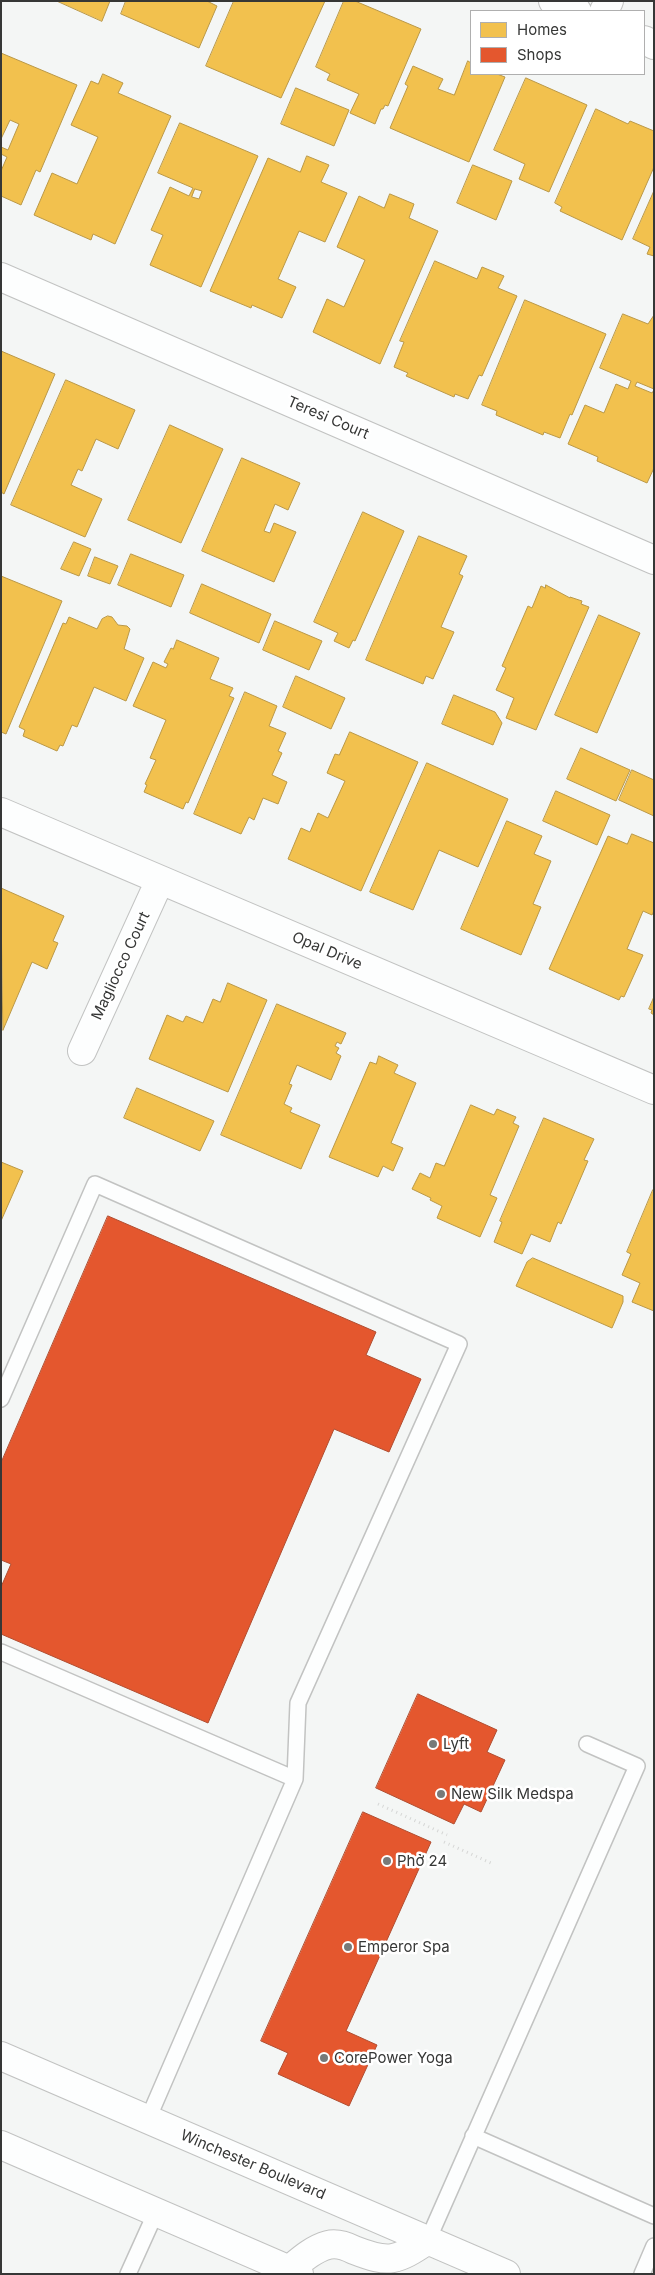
<!DOCTYPE html>
<meta charset="utf-8">
<style>
body{margin:0}
#map{position:relative;width:655px;height:2275px;overflow:hidden;background:#f4f6f5;font-family:Inter,sans-serif}
canvas{display:block}
.frame{position:absolute;inset:0;border:2px solid #363736;pointer-events:none}
.legend{position:absolute;left:470px;top:10px;width:175px;height:65px;box-sizing:border-box;background:#fff;border:1px solid #afafaf;margin:0;padding:6px 9px;list-style:none;font-size:15px;color:#363736}
.legend li{display:flex;align-items:center;gap:10px;height:25px}
.legend b{width:25px;border:1px solid #afafaf}
</style>
<div id="map">
<canvas width="655" height="2275"></canvas>
<div class="frame"></div>
<ul class="legend">
<li><b style="height:14px;background:#f2c14e"></b>Homes</li>
<li><b style="height:14px;background:#e4572e"></b>Shops</li>
</ul>
</div>
<script>
const c = document.querySelector('canvas').getContext('2d');
c.lineJoin = 'round';
function fill(path, color) { c.fillStyle = color; c.fill(path, 'evenodd'); }
function stroke(path, color, width, dash) { c.strokeStyle = color; c.lineWidth = width; c.lineCap = dash ? 'butt' : 'round'; c.setLineDash(dash || []); c.stroke(path); }
function label(font, color, halo, rows, align = 'center') {
  c.font = font + ' Inter,sans-serif'; c.lineWidth = 5; c.setLineDash([]); c.textBaseline = 'middle'; c.strokeStyle = halo; c.fillStyle = color; for (const [text, x, y, turn = 0] of rows) {
    c.save(); c.translate(x, y); c.rotate((+turn || 0) * Math.PI / 180); c.textAlign = isNaN(turn) ? turn : align; if (halo) c.strokeText(text, 0, 0); c.fillText(text, 0, 0); c.restore();
  }
}
const homes = new Path2D(`
 M 57,1 L 110,1 L 102,21 Z
 M 126,1 L 207,1 L 217,6 L 199,48 L 121,14 Z
 M 234,1 L 325,1 L 281,98 L 206,66 Z
 M 344,1 L 355,1 L 421,29 L 388,106 L 385,105 L 383,109 L 381,109 L 375,124 L 350,113 L 359,94 L 327,80 L 330,74 L 316,67 Z
 M 1,53 L 77,85 L 40,172 L 36,170 L 21,205 L 1,196 L 1,171 L 7,157 L 1,154 L 1,147 L 8,150 L 19,124 L 10,120 L 1,139 Z
 M 468,61 L 471,63 L 471,74 L 497,74 L 505,77 L 469,162 L 390,128 L 408,86 L 405,84 L 413,66 L 443,79 L 438,89 L 454,95 Z
 M 103,74 L 123,83 L 118,93 L 171,116 L 115,244 L 93,234 L 91,240 L 34,215 L 52,173 L 77,184 L 98,137 L 71,125 L 91,81 L 98,84 Z
 M 526,78 L 587,105 L 549,192 L 519,179 L 525,164 L 494,150 Z
 M 296,88 L 349,110 L 334,146 L 281,124 Z
 M 596,109 L 628,124 L 630,121 L 654,131 L 654,167 L 622,240 L 560,211 L 562,207 L 555,203 Z
 M 180,123 L 258,156 L 201,287 L 150,265 L 163,235 L 151,230 L 170,187 L 189,196 L 193,188 L 158,173 ZM 195,189 L 202,191 L 199,199 L 192,197 Z
 M 307,156 L 329,165 L 321,182 L 347,193 L 325,242 L 299,231 L 278,279 L 296,287 L 282,318 L 252,305 L 251,308 L 210,291 L 268,158 L 300,172 Z
 M 473,165 L 512,181 L 496,220 L 457,203 Z
 M 654,191 L 654,256 L 647,254 L 650,247 L 633,239 Z
 M 390,194 L 414,204 L 409,218 L 438,231 L 380,364 L 313,332 L 327,299 L 344,307 L 365,260 L 337,247 L 359,196 L 384,208 Z
 M 435,261 L 477,279 L 482,267 L 504,276 L 498,288 L 517,296 L 482,376 L 479,375 L 468,399 L 455,394 L 454,397 L 406,376 L 408,373 L 394,367 L 404,342 L 400,341 Z
 M 525,300 L 606,334 L 572,415 L 570,414 L 560,438 L 544,432 L 543,435 L 496,415 L 497,411 L 482,405 Z
 M 623,314 L 648,324 L 654,315 L 654,389 L 637,382 L 635,386 L 652,393 L 654,390 L 654,468 L 647,483 L 597,461 L 598,457 L 568,444 L 585,405 L 604,413 L 616,384 L 628,389 L 631,381 L 600,368 Z
 M 1,351 L 55,374 L 4,494 L 1,492 Z
 M 66,380 L 135,410 L 118,449 L 96,439 L 82,471 L 78,469 L 71,485 L 102,499 L 85,537 L 11,505 Z
 M 170,425 L 223,449 L 181,543 L 128,520 Z
 M 242,458 L 300,483 L 288,510 L 275,504 L 264,531 L 270,533 L 274,523 L 296,532 L 274,582 L 202,551 Z
 M 363,512 L 404,531 L 355,641 L 353,640 L 349,648 L 334,641 L 338,633 L 314,622 Z
 M 419,536 L 467,556 L 459,574 L 463,576 L 441,627 L 454,632 L 433,679 L 426,676 L 423,684 L 366,660 Z
 M 74,542 L 91,549 L 79,576 L 61,569 Z
 M 131,554 L 184,575 L 171,607 L 118,585 Z
 M 95,557 L 118,566 L 110,584 L 88,576 Z
 M 1,576 L 62,601 L 6,734 L 1,732 Z
 M 202,584 L 271,614 L 259,643 L 190,613 Z
 M 546,585 L 570,598 L 570,597 L 582,601 L 581,604 L 589,607 L 536,730 L 506,718 L 514,698 L 496,690 L 506,668 L 502,666 L 528,606 L 532,608 L 541,586 L 545,588 Z
 M 599,615 L 640,633 L 597,733 L 555,715 Z
 M 108,616 L 112,617 L 118,625 L 127,626 L 130,629 L 124,649 L 144,658 L 126,701 L 94,687 L 77,727 L 72,725 L 63,746 L 60,745 L 57,751 L 23,736 L 25,730 L 19,727 L 63,623 L 66,624 L 69,617 L 97,629 L 102,619 Z
 M 275,621 L 322,641 L 309,670 L 263,650 Z
 M 177,640 L 219,658 L 210,679 L 233,688 L 229,696 L 234,698 L 188,803 L 186,802 L 183,809 L 144,792 L 147,785 L 145,784 L 156,760 L 150,758 L 166,720 L 133,706 L 153,662 L 166,668 L 168,664 L 164,662 L 171,648 L 173,649 Z
 M 296,676 L 345,698 L 331,729 L 283,707 Z
 M 245,692 L 277,706 L 269,726 L 286,733 L 278,751 L 282,753 L 272,775 L 287,782 L 278,804 L 263,798 L 254,820 L 249,817 L 241,834 L 194,814 Z
 M 454,695 L 495,712 L 502,723 L 493,745 L 442,724 Z
 M 350,732 L 418,762 L 361,891 L 288,859 L 301,828 L 310,832 L 318,813 L 328,818 L 345,781 L 327,773 L 335,754 L 339,755 Z
 M 581,748 L 630,770 L 616,801 L 567,779 Z
 M 427,763 L 508,799 L 478,867 L 439,850 L 413,910 L 370,892 Z
 M 632,770 L 654,780 L 654,816 L 619,800 Z
 M 556,791 L 610,815 L 597,845 L 543,821 Z
 M 507,821 L 542,836 L 534,854 L 551,861 L 533,904 L 541,907 L 521,955 L 461,929 Z
 M 632,834 L 654,843 L 654,911 L 652,915 L 643,911 L 627,949 L 643,955 L 624,997 L 621,996 L 619,1000 L 549,969 L 608,836 L 627,844 Z
 M 1,888 L 64,916 L 53,941 L 58,943 L 47,969 L 32,962 L 3,1030 Z
 M 228,983 L 267,1000 L 228,1092 L 149,1059 L 167,1015 L 183,1022 L 186,1016 L 203,1023 L 213,999 L 220,1002 Z
 M 654,997 L 654,1015 L 651,1013 L 652,1010 L 649,1009 Z
 M 277,1004 L 346,1033 L 341,1044 L 337,1042 L 335,1046 L 339,1048 L 336,1053 L 341,1056 L 331,1080 L 297,1065 L 289,1084 L 292,1085 L 284,1104 L 292,1108 L 290,1112 L 320,1125 L 301,1169 L 221,1135 Z
 M 379,1056 L 398,1065 L 394,1073 L 416,1083 L 391,1143 L 403,1148 L 393,1171 L 383,1166 L 378,1177 L 329,1157 L 370,1062 L 376,1064 Z
 M 137,1088 L 214,1121 L 200,1151 L 124,1118 Z
 M 471,1105 L 494,1115 L 497,1109 L 516,1117 L 513,1123 L 519,1126 L 490,1195 L 497,1198 L 480,1237 L 437,1218 L 442,1206 L 430,1200 L 431,1198 L 412,1189 L 420,1173 L 430,1178 L 436,1163 L 444,1166 Z
 M 544,1118 L 594,1139 L 584,1160 L 588,1161 L 561,1224 L 558,1222 L 550,1242 L 531,1234 L 522,1254 L 494,1242 L 502,1222 L 500,1221 Z
 M 1,1162 L 23,1171 L 1,1221 Z
 M 653,1190 L 654,1191 L 654,1311 L 632,1302 L 640,1283 L 622,1275 L 631,1254 L 627,1252 Z
 M 533,1258 L 623,1296 L 623,1302 L 612,1328 L 516,1286 L 527,1262 Z`);
fill(homes, '#f2c14e');
stroke(homes, '#ba9847', 1);
const shops = new Path2D(`
 M 108,1216 L 376,1332 L 366,1355 L 421,1379 L 389,1452 L 334,1429 L 208,1723 L 1,1634 L 1,1587 L 11,1564 L 1,1560 L 1,1463 Z
 M 418,1694 L 497,1730 L 487,1752 L 505,1760 L 481,1812 L 464,1804 L 454,1824 L 376,1788 Z
 M 363,1812 L 431,1842 L 346,2031 L 377,2045 L 349,2106 L 278,2074 L 288,2053 L 261,2041 Z`);
fill(shops, '#e4572e');
stroke(shops, '#b04d30', 1);
const lane = new Path2D(`
 M 1,1399 L 95,1184 L 459,1344 L 298,1703 L 295,1779
 M 1,1652 L 295,1779 L 148,2119
 M 473,2136 L 654,2216
 M 428,2240 L 637,1766 L 587,1744
 M 128,2274 L 156,2212
 M 642,2274 L 654,2246`);
const street = new Path2D(`
 M 553,1 L 577,11
 M 604,11 L 609,1
 M 644,40 L 654,45
 M 1,277 L 654,560
 M 1,812 L 654,1090
 M 82,1051 L 160,880`);
const primary = new Path2D(`
 M 1,2056 L 506,2274
 M 1,2145 L 299,2274
 M 289,2270 C 301,2260 313,2249 328,2245 C 336,2243 346,2246 354,2250 C 390,2264 396,2261 428,2240`);
stroke(lane, '#c2c3c2', 18);
stroke(street, '#c2c3c2', 30);
stroke(primary, '#c2c3c2', 30);
stroke(new Path2D(`
 M 378,1804 L 447,1835
 M 444,1842 L 491,1863`), '#d5d6d5', 3, [1, 4]);
stroke(lane, '#fdfefe', 15);
stroke(street, '#fdfefe', 28);
stroke(primary, '#fdfefe', 28);
for (const [x, y, r, color] of [
 [433,1744,5,"#787a79"],
 [441,1794,5,"#787a79"],
 [387,1861,5,"#787a79"],
 [348,1947,5,"#787a79"],
 [324,2058,5,"#787a79"]
]) { const dot = new Path2D(); dot.arc(x, y, r, 0, 2 * Math.PI); c.fillStyle = color; c.fill(dot); stroke(dot, '#fff', 2); }
label('15px', '#363736', '#fff', [
 ["Teresi Court",328,418,23],
 ["Opal Drive",327,951,23],
 ["Magliocco Court",121,966,-65],
 ["Winchester Boulevard",253,2165,23]
]);
label('15px', '#363736', '#fff', [
 ["Lyft",443,1744],
 ["New Silk Medspa",451,1794],
 ["Phở 24",397,1861],
 ["Emperor Spa",358,1947],
 ["CorePower Yoga",334,2058]
], 'left');
</script>
